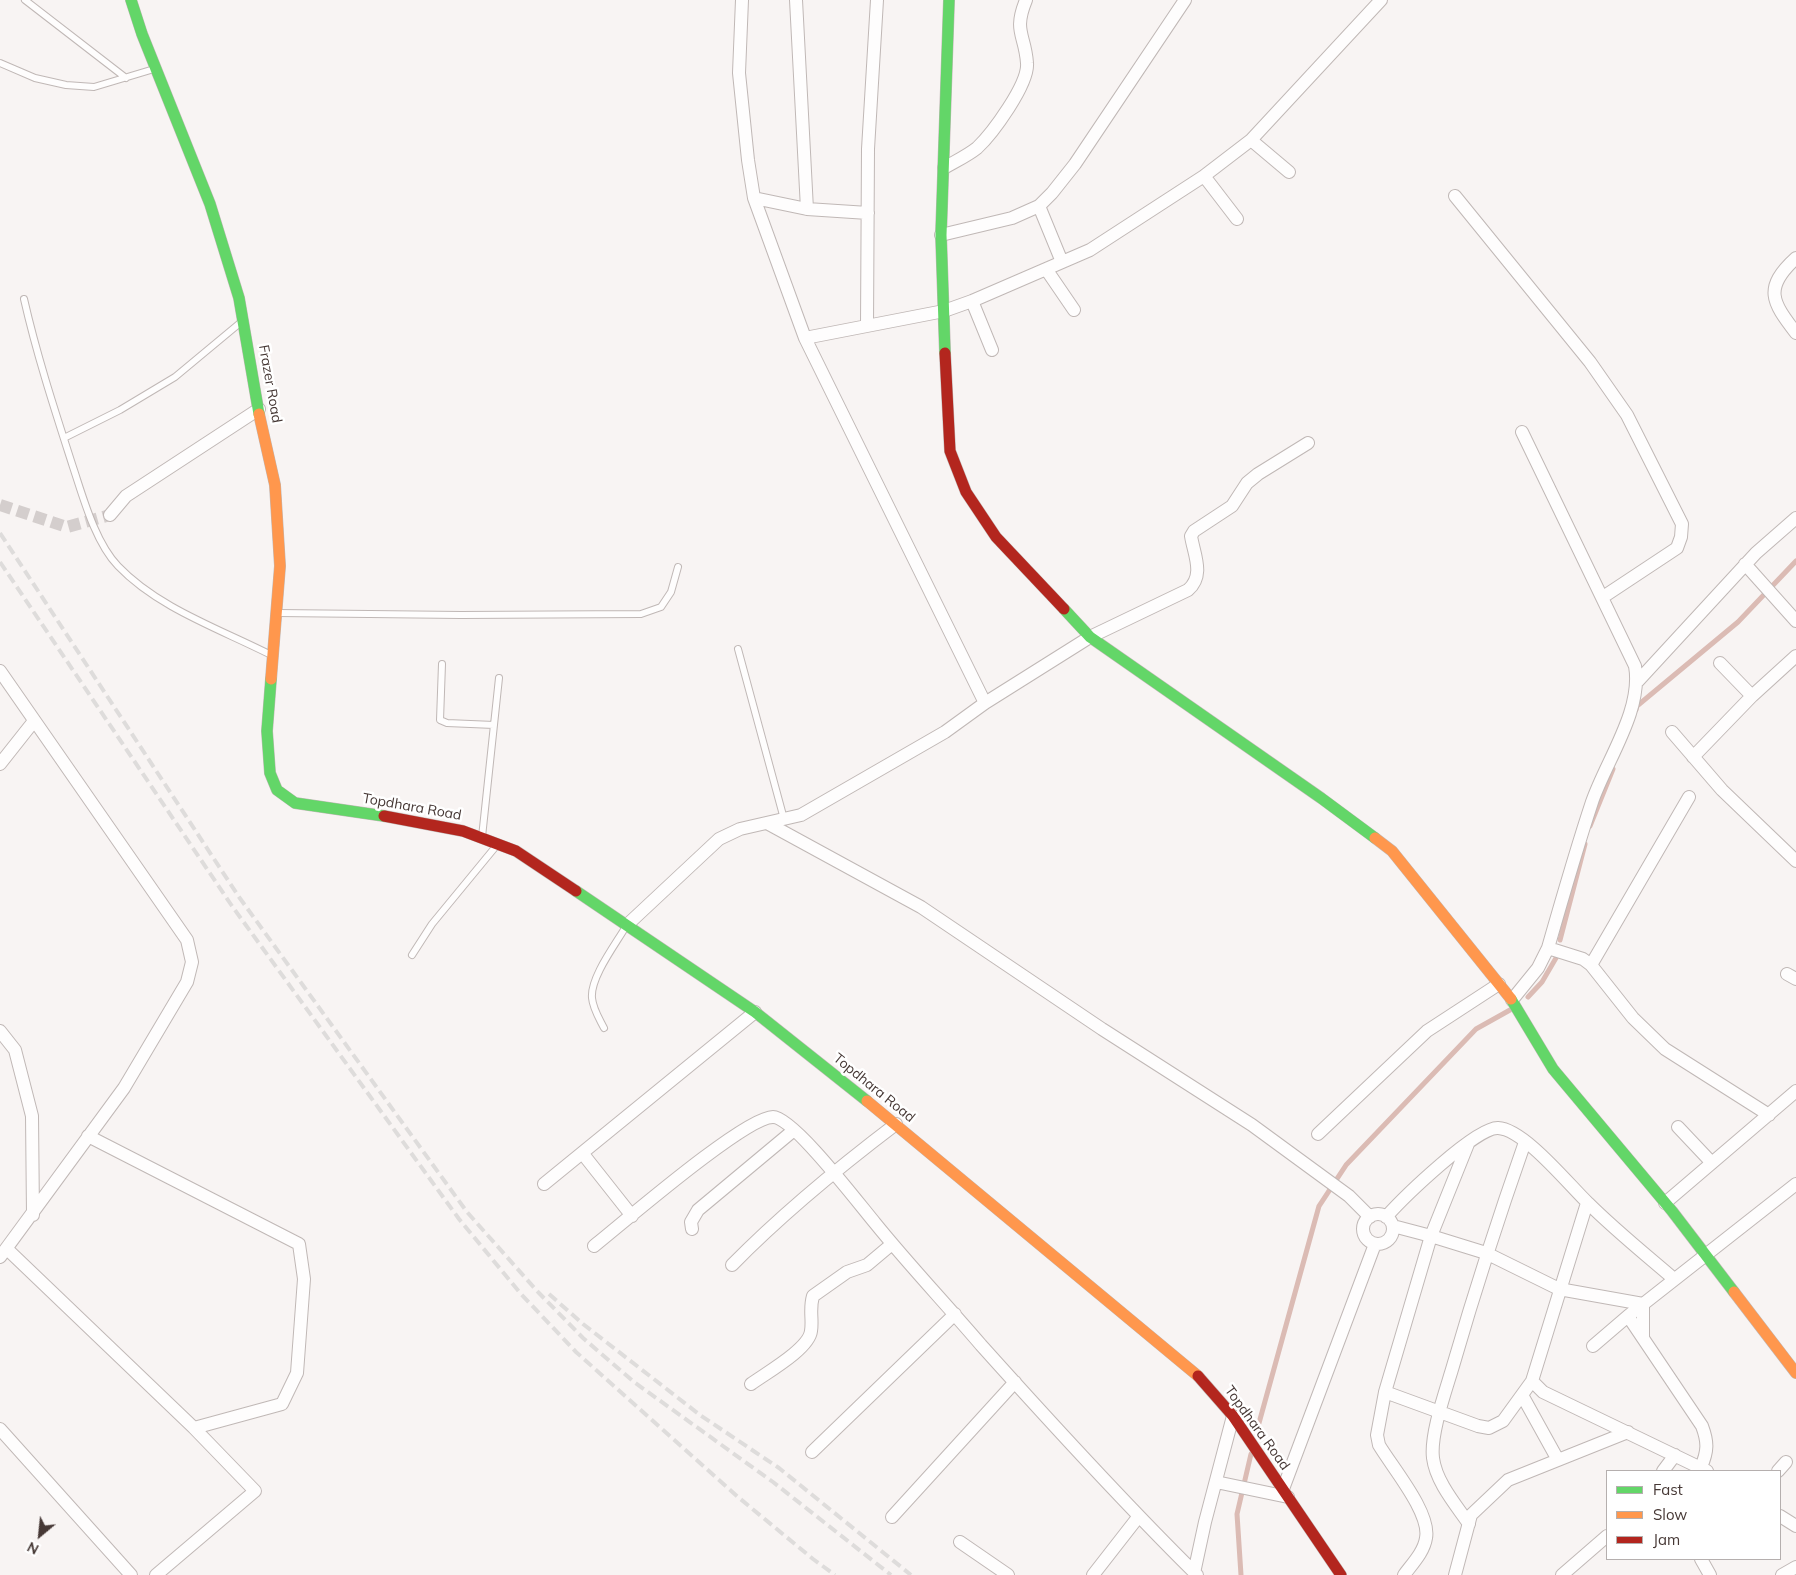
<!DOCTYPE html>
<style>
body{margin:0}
#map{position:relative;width:1796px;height:1575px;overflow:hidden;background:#f8f4f3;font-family:Mulish,sans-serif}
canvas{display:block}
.legend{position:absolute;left:1606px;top:1470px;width:175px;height:90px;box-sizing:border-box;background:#fff;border:1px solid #b5afae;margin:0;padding:6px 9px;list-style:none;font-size:15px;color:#463835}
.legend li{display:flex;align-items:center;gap:10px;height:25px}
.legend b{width:25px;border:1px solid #b5afae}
.north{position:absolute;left:15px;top:1510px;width:50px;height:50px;-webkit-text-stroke:4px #fff;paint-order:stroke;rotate:208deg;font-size:14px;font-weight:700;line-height:20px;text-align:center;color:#463835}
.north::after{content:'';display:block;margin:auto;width:18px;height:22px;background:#463835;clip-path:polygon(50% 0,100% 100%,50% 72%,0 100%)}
</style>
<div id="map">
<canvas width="1796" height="1575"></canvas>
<ul class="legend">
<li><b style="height:6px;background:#63d668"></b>Fast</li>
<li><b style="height:6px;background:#ff974d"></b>Slow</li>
<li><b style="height:6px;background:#b3261e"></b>Jam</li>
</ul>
<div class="north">N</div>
</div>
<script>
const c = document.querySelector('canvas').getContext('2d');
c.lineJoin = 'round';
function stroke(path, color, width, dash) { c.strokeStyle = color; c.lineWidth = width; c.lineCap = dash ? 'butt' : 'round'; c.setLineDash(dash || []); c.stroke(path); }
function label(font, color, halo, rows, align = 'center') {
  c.font = font + ' Mulish,sans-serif'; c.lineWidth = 5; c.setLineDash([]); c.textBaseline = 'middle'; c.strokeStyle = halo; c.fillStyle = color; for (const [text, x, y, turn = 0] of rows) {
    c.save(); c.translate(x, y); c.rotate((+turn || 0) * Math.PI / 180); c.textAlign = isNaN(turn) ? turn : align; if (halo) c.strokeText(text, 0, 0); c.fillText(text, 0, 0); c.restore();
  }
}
stroke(new Path2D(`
 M 1636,710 L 1637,706 L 1738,622 L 1796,561
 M 1590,826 L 1613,769
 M 1560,940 L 1585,844
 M 1528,997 L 1542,982 L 1556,958
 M 1259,1423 L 1319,1206 L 1346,1165 L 1476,1029 L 1510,1010
 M 1241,1575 L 1237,1514 L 1251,1454`), '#dbbbb4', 5);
stroke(new Path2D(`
 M 0,505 L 67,527 L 110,515`), '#d4cecd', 12, [12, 6]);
const lane = new Path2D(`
 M 25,0 L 126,78
 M 0,63 L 35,78 L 66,85 L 94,87 L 154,69
 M 24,299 C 37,356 55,411 73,467 C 83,497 95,542 118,566 C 158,608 220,629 271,655
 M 64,438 L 120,410 L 175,377 L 240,323
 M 278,613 L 461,615 L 641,614 L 661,607 L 671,592 L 678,567
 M 738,649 L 784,819
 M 442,664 L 440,720 L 447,723 L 494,725
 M 482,837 L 499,678
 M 412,955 L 432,924 L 497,845
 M 604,1028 C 599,1018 593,1009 592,998 C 590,978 615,945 625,928`);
const street = new Path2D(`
 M 742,0 L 739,73 L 748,160 L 754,198 L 805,338 L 985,703
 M 796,0 L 807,209
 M 1251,140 L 1289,172
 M 944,168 C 954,162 967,156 977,148 C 992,134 1029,84 1027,63 C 1025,34 1013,32 1026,0
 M 1204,176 L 1237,219
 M 1455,196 L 1590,362 L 1627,415 L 1682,524 L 1681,537 L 1677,548 L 1603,597
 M 754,198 L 807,209 L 868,213
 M 1039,206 L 1062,262
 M 941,235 L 1012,218 L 1039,206 L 1052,193 L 1075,164 L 1185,0
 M 1796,258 C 1763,288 1772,302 1796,333
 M 1046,269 L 1074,310
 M 972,301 L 992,350
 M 867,325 L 868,149 L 877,0
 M 805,338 L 944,311 L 972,301 L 1090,250 L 1204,176 L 1251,140 L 1381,0
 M 110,515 L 126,496 L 259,409
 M 1745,564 L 1796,621
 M 1720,663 L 1752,696
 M 0,671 L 187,940 L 192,962 L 187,982 L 124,1088 L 0,1257
 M 1638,681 L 1756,553 L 1796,518
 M 1672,732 L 1722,790 L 1796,861
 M 1693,757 L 1752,696 L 1796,656
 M 0,764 L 34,721
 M 767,823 L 921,907 L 1102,1029 L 1252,1125 L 1349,1196 L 1370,1217
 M 627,925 L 719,839 L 740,829 L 801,815 L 945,732 L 985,703 L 1090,637 L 1188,590 C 1205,575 1194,555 1191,536 L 1194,531 L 1232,506 L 1247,483 L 1258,474 L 1308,443
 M 1548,948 L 1583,959 L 1591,965 L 1633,1018 L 1665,1049 L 1769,1115
 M 1591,965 L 1689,797
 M 1787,974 L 1796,979
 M 1512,1000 L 1538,968 L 1548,948 C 1562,899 1576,850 1592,802 C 1606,761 1643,710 1635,666 L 1522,432
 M 0,1031 L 15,1050 L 32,1116 L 33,1215
 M 1678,1127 L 1712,1163
 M 1318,1134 L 1427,1031 L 1499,984
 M 88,1136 L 299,1244 L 304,1279 L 297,1373 L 282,1404 L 194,1428
 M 583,1154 L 632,1216
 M 544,1184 L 755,1012
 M 1665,1203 L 1796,1091
 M1363 1229a15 15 0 1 1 30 0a15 15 0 1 1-30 0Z
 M 1386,1217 C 1403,1198 1476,1127 1498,1128 C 1524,1129 1569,1185 1588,1203 C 1615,1230 1645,1254 1674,1279
 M 1393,1226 L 1431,1236 L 1486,1253 L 1559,1289 L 1643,1304 L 1643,1338
 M 692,1229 L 691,1222 L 698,1210 L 794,1130
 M 594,1246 C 623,1223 745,1117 773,1117 C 793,1117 859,1204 875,1223 C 909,1265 946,1304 981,1345 C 1051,1423 1122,1501 1197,1575
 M 7,1249 L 194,1428 L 255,1491 L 156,1575
 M 732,1265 C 783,1213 838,1168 896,1124
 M 1628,1316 L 1702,1426 C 1708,1442 1708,1451 1701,1467
 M 1593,1346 L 1628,1316 L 1796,1184
 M 1532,1381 L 1543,1392 L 1707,1471
 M 751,1384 C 766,1373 809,1349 811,1331 C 813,1319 809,1310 813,1296 L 847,1272 L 867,1265 L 892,1244
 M 1385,1392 L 1478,1426 L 1489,1428 L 1503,1421 L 1532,1381 L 1587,1203
 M 1522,1395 L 1558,1460
 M 0,1429 L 131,1575
 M 812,1452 L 955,1314
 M 1663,1471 L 1675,1455
 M 1778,1471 L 1786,1462
 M 1216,1482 L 1288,1497
 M 1283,1489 L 1375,1244
 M 1780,1516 L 1796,1526
 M 892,1517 L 1015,1382
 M 1469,1524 C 1456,1505 1436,1482 1433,1458 C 1430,1434 1446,1390 1453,1366 C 1475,1290 1499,1216 1525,1142
 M 960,1542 L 1008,1575
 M 1701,1559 L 1710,1575
 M 1194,1573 L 1205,1522 L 1233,1416
 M 1093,1575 L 1139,1516
 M 1404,1575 C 1412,1564 1424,1552 1426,1538 C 1431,1513 1392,1467 1379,1445 L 1377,1435 L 1385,1392 L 1431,1236 L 1468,1144
 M 1455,1575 L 1471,1515 L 1508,1480 L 1628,1432
 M 1562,1575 L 1607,1536
 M 1782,1575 L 1796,1567`);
const fast = new Path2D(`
 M 131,0 L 142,34 L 210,204 L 239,298 L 259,414
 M 945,353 L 941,235 L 949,0
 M 1064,609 L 1090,637 L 1321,798 L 1375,838
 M 271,679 L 267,731 L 270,773 L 277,790 L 295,803 L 384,816
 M 576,891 L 755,1012 L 867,1101
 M 1511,999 L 1553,1069 L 1672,1211 L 1734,1292`);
const slow = new Path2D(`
 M 259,414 L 275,485 L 280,566 L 271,679
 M 1375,838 L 1392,851 L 1511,999
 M 867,1101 L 1198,1376
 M 1734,1292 L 1796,1373`);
const jam = new Path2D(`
 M 945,353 L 950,451 L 966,492 L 996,537 L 1064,609
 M 384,816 L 463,831 L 516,851 L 576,891
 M 1198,1376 L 1233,1416 L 1341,1575`);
stroke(lane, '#c0b8b6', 8);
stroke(street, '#c0b8b6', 14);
stroke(fast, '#c0b8b6', 12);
stroke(slow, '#c0b8b6', 12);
stroke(jam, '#c0b8b6', 12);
stroke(lane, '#fefdfd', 6);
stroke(street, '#fefdfd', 12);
stroke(fast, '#63d668', 11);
stroke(slow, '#ff974d', 11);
stroke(jam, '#b3261e', 11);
stroke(new Path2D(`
 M 0,533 L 239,897 L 467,1212 L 538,1292 L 583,1338 L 634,1382 L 773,1482 L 891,1575
 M 0,562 L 232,906 L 459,1219 L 521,1294 L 576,1352 L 738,1497 L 813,1559 L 835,1575
 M 549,1294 L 583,1324 L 700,1415 L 779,1468 L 911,1575`), '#dedcdb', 4, [10, 5]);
label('14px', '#463835', '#fff', [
 ["Frazer Road",270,384,80],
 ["Topdhara Road",412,807,10],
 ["Topdhara Road",874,1088,39],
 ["Topdhara Road",1257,1428,54]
]);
</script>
